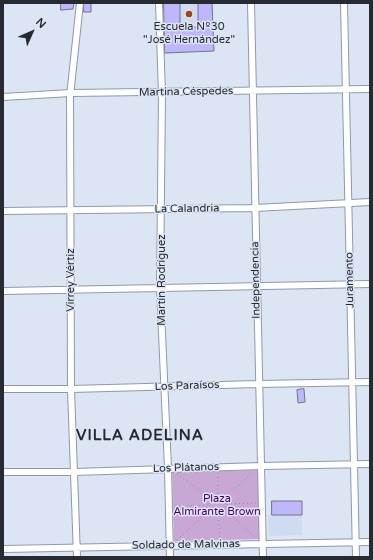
<!DOCTYPE html>
<meta charset="utf-8">
<style>
body{margin:0}
#map{position:relative;width:373px;height:560px;overflow:hidden;background:#dce5f4;font-family:"Varela Round",sans-serif}
canvas{display:block}
.frame{position:absolute;inset:0;border:4px solid #272a30;pointer-events:none}
.north{position:absolute;left:12px;top:12px;width:40px;height:40px;-webkit-text-stroke:3px #dce5f4;paint-order:stroke;rotate:45deg;font-size:11px;font-weight:700;line-height:16px;text-align:center;color:#272a30}
.north::after{content:'';display:block;margin:auto;width:14px;height:18px;background:#272a30;clip-path:polygon(50% 0,100% 100%,50% 72%,0 100%)}
</style>
<div id="map">
<canvas width="373" height="560"></canvas>
<div class="frame"></div>
<div class="north">N</div>
</div>
<script>
const c = document.querySelector('canvas').getContext('2d');
c.lineJoin = 'round';
function fill(path, color) { c.fillStyle = color; c.fill(path, 'evenodd'); }
function stroke(path, color, width, dash) { c.strokeStyle = color; c.lineWidth = width; c.lineCap = dash ? 'butt' : 'round'; c.setLineDash(dash || []); c.stroke(path); }
function label(font, color, halo, rows, align = 'center') {
  c.font = font + ' "Varela Round",sans-serif'; c.lineWidth = 3; c.setLineDash([]); c.textBaseline = 'middle'; c.strokeStyle = halo; c.fillStyle = color; for (const [text, x, y, turn = 0] of rows) {
    c.save(); c.translate(x, y); c.rotate((+turn || 0) * Math.PI / 180); c.textAlign = isNaN(turn) ? turn : align; if (halo) c.strokeText(text, 0, 0); c.fillText(text, 0, 0); c.restore();
  }
}
fill(new Path2D(`
 M 180,3 L 198,3 L 198,25 L 180,25 Z
 M 268,515 L 302,515 L 302,535 L 269,536 Z`), '#cfdbf1');
fill(new Path2D(`
 M 260,470 L 262,539 L 174,541 L 172,472 Z`), '#c8a7d4');
const building = new Path2D(`
 M 61,3 L 74,3 L 73,9 L 61,10 Z
 M 84,3 L 91,3 L 91,12 L 84,12 Z
 M 164,3 L 180,3 L 180,27 L 198,27 L 198,3 L 212,3 L 214,51 L 165,53 Z
 M 304,389 L 305,402 L 298,403 L 297,390 Z
 M 272,501 L 302,501 L 302,515 L 272,515 Z`);
fill(building, '#bfb7fb');
stroke(building, '#747382', 1);
const minor = new Path2D(`
 M 159,3 L 162,95 L 160,288 L 168,468 L 170,557
 M 251,3 L 263,557
 M 344,3 L 356,557
 M 3,97 L 71,93 L 370,89
 M 3,211 L 255,208 L 370,202
 M 3,291 L 370,284
 M 3,389 L 71,389 L 258,384 L 370,382
 M 3,472 L 74,472 L 261,466 L 370,464
 M 3,549 L 370,542
 M 77,557 L 71,389 L 70,96 L 80,3`);
stroke(minor, '#9199a8', 8);
stroke(new Path2D(`
 M 218,473 L 218,495
 M 177,474 L 212,499
 M210 504a8 8 0 1 1 16 0a8 8 0 1 1-16 0Z
 M 224,499 L 253,472
 M 227,504 L 256,503
 M 175,506 L 210,505
 M 224,509 L 256,538
 M 218,512 L 220,539
 M 177,540 L 212,508`), '#8a919c', 1, [1, 3]);
stroke(minor, '#fff', 6);
for (const [x, y, r, color] of [
 [189,14,4,"#a74217"]
]) { const dot = new Path2D(); dot.arc(x, y, r, 0, 2 * Math.PI); c.fillStyle = color; c.fill(dot); stroke(dot, '#dce5f4', 1.5); }
label('11px', '#272a30', '#dce5f4', [
 ["Escuela Nº30",189,27],
 ["\"José Hernández\"",189,40]
]);
label('11px', '#272a30', '#dce5f4', [
 ["Martina Céspedes",186,92,-1],
 ["La Calandria",187,209,-1],
 ["Virrey Vértiz",71,280,-90],
 ["Martín Rodríguez",162,280,-90],
 ["Independencia",256,280,-91],
 ["Juramento",350,280,-91],
 ["Los Paraísos",187,386,-2],
 ["Los Plátanos",186,468,-2],
 ["Soldado de Malvinas",186,545,-1]
]);
label('11px', '#4b005e', '#dce5f4', [
 ["Plaza",217,499],
 ["Almirante Brown",217,512]
]);
c.letterSpacing = '1px';
label('bold 15px', '#272a30', '#dce5f4', [
 ["VILLA ADELINA",140,436]
]);
c.letterSpacing = '0px';
</script>
